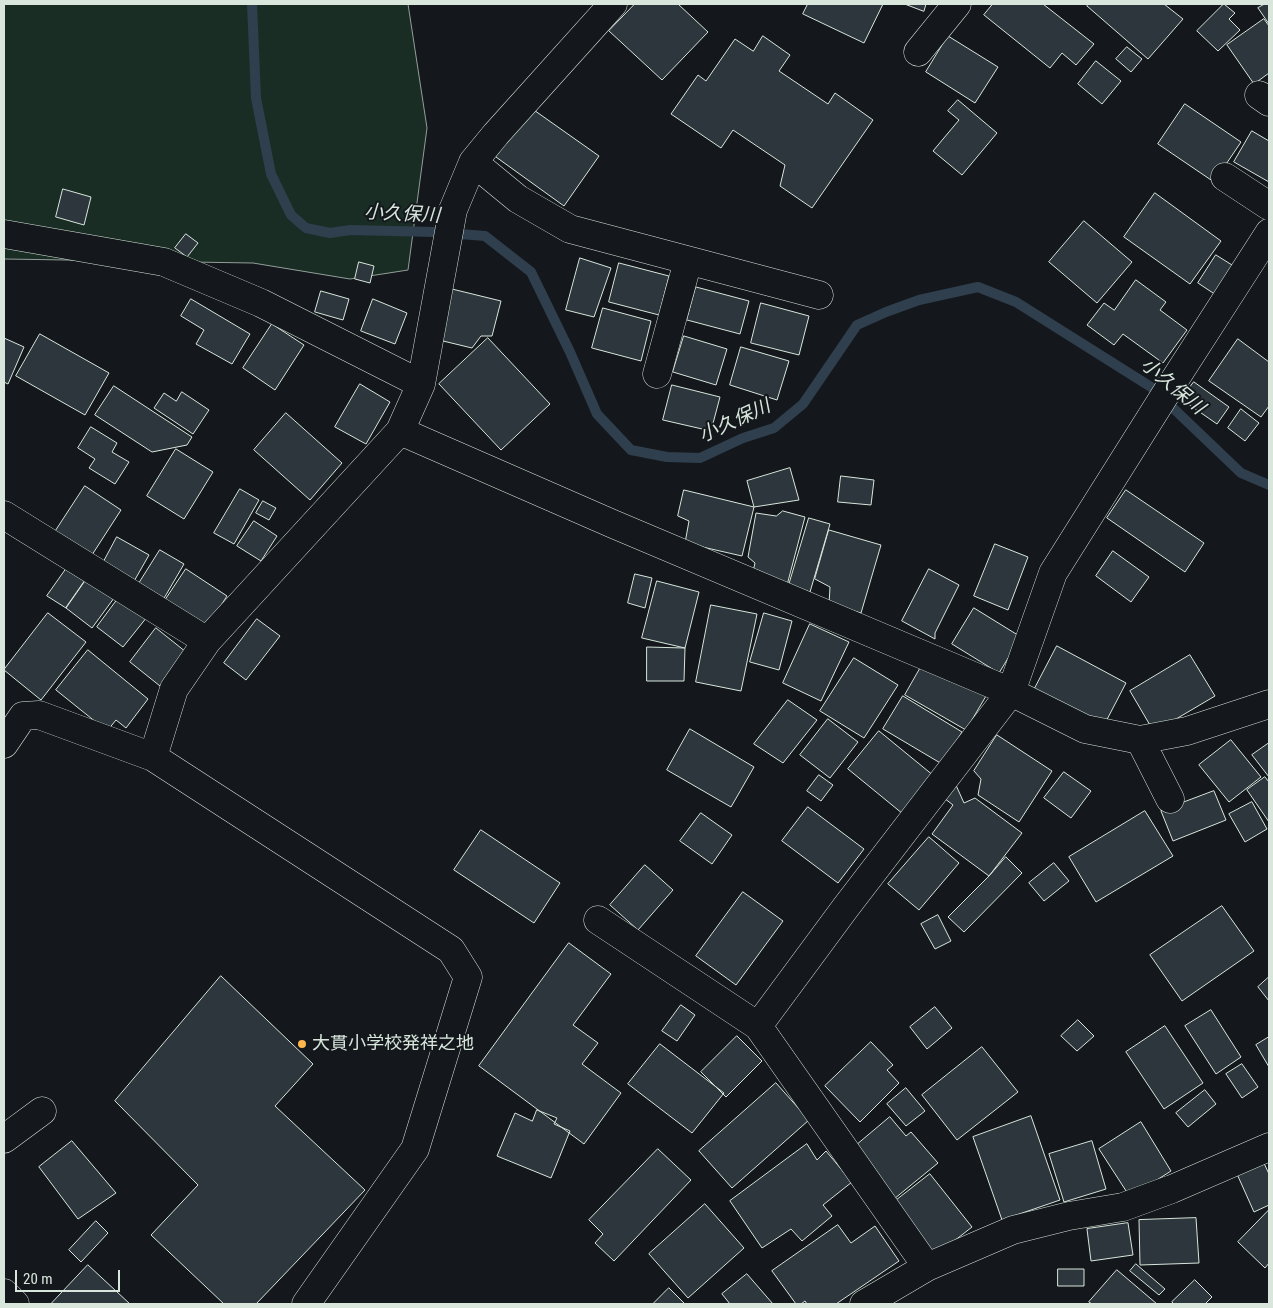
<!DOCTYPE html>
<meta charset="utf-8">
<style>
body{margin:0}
#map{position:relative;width:1273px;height:1308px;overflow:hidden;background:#14181c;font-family:"Roboto Condensed",sans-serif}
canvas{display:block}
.frame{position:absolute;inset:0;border:5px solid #d8e6dc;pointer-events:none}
.scale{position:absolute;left:15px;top:1270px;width:105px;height:22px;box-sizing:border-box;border:2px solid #d8e6dc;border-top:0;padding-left:6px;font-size:15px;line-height:18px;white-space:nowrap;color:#d8e6dc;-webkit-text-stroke:4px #14181c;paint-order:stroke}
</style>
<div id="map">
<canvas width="1273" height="1308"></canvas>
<div class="frame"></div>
<div class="scale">20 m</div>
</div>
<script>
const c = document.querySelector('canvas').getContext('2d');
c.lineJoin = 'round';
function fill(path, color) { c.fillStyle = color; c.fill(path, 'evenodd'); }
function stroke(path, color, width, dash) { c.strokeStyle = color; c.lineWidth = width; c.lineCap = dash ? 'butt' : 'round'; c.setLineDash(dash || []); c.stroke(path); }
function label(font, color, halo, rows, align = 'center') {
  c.font = font + ' "Roboto Condensed","Noto Sans JP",sans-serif'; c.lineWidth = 4; c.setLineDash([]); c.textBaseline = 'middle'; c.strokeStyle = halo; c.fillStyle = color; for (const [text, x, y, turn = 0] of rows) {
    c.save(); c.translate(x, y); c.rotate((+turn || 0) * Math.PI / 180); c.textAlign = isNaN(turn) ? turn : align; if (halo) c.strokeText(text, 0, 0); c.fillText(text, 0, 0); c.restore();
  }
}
const green = new Path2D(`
 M 4,4 L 408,4 L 427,128 L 408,270 L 350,279 L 253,263 L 4,259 Z`);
fill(green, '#1a2d24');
stroke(green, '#939e99', 1);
stroke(new Path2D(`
 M 252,4 L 256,98 L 271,174 L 291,215 L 306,228 L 330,233 L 350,230 L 435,232 L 485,236 L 531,272 L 570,352 L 597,414 L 631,450 L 667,457 L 700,458 L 743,438 L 774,428 L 803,404 L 857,325 L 886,312 L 919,300 L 978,287 L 1016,302 L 1151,387 L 1241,473 L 1269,485`), '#2f3f4d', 10);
const building = new Path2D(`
 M 635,4 L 678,4 L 708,32 L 662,80 L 609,31 Z
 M 808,4 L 883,4 L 864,43 L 803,14 Z
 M 905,4 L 926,4 L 924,11 Z
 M 993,4 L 1043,4 L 1094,44 L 1076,65 L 1062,53 L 1050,68 L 984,15 Z
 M 1089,4 L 1164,4 L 1183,19 L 1148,59 L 1087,6 Z
 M 1224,4 L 1235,13 L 1229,19 L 1240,30 L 1218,51 L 1197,31 Z
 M 1265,4 L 1269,4 L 1269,24 L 1258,8 Z
 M 1264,19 L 1269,26 L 1269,73 L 1254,84 L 1227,45 Z
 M 763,36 L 790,55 L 779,71 L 828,104 L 835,93 L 873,120 L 812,208 L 780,186 L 785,165 L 733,130 L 721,148 L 671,114 L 698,75 L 706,81 L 735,39 L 753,51 Z
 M 948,36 L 998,67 L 975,103 L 926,72 Z
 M 1127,47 L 1142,59 L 1131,72 L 1116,59 Z
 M 1096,61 L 1121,81 L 1102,104 L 1078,84 Z
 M 958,100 L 997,133 L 962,175 L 933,151 L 959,120 L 948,111 Z
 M 1185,104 L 1241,142 L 1214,182 L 1158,144 Z
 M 531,108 L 599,156 L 564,206 L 496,157 Z
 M 1252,131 L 1269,141 L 1269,182 L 1234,162 Z
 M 63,189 L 91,197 L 84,225 L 56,217 Z
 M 1155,193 L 1221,241 L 1190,284 L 1124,237 Z
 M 1084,221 L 1132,262 L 1097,303 L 1049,262 Z
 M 186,234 L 198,243 L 187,257 L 175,248 Z
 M 1216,255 L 1240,270 L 1222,299 L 1198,283 Z
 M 580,258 L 611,268 L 594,317 L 566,310 Z
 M 359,262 L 374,266 L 370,283 L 355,279 Z
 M 619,263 L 669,276 L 659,315 L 609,302 Z
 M 1136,280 L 1166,302 L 1160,310 L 1187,330 L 1163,363 L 1123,334 L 1114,345 L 1087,325 L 1104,303 L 1114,310 Z
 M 696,287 L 749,301 L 740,334 L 687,320 Z
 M 452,289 L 501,301 L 492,336 L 481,336 L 472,348 L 439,340 Z
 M 321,291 L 349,299 L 343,320 L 315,312 Z
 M 191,299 L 250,334 L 232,364 L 196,344 L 204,330 L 181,316 Z
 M 373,299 L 407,313 L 395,344 L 361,331 Z
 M 761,303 L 809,316 L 799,355 L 751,343 Z
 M 603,308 L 651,321 L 641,361 L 592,348 Z
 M 272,324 L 304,345 L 275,390 L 243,368 Z
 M 40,334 L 109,373 L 85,415 L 16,376 Z
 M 684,336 L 727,349 L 716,385 L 673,372 Z
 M 4,338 L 24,347 L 8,384 L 4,382 Z
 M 488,338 L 550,404 L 501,450 L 439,384 Z
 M 1238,339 L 1269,362 L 1269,406 L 1261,417 L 1209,381 Z
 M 741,347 L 789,361 L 777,400 L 730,385 Z
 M 1194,382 L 1229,407 L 1217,424 L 1181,399 Z
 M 360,384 L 390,402 L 366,444 L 335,427 Z
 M 672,385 L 720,397 L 711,431 L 663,420 Z
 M 114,386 L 192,437 L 187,445 L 152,452 L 95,415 Z
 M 182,392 L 209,410 L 193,434 L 154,408 L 164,393 L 176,401 Z
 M 1241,409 L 1259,423 L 1245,441 L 1228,428 Z
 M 286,413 L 342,463 L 310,500 L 254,450 Z
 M 91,427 L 117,443 L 112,452 L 129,462 L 115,484 L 89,468 L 95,459 L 78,448 Z
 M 176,449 L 213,472 L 184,519 L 147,496 Z
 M 790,468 L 799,500 L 754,507 L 747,481 Z
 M 841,476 L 874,480 L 871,505 L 838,502 Z
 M 85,486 L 121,510 L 90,558 L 53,535 Z
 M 240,489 L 259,500 L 234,544 L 214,533 Z
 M 684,490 L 754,507 L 742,556 L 685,543 L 689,521 L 678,516 Z
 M 1126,490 L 1204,543 L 1185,572 L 1107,518 Z
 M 263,501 L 276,508 L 269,520 L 256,513 Z
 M 783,511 L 805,517 L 786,589 L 751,580 L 755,563 L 748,557 L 756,513 L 776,516 Z
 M 809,518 L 830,524 L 810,592 L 789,585 Z
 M 254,521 L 277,536 L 261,561 L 237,546 Z
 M 829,530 L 881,545 L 861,613 L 829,604 L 830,587 L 815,579 Z
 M 117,537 L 149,555 L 133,583 L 102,565 Z
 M 995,544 L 1028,557 L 1008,610 L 974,596 Z
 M 160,550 L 184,564 L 163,600 L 138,585 Z
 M 1113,551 L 1149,577 L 1131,602 L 1096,576 Z
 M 71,562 L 89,575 L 66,608 L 47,596 Z
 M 186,569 L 227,596 L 206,629 L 164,602 Z
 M 929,569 L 959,585 L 935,633 L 935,639 L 902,621 Z
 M 635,574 L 652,578 L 645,608 L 628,603 Z
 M 89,575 L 117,594 L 92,628 L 66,608 Z
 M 657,581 L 699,592 L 685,648 L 642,638 Z
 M 120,596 L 147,617 L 123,647 L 97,627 Z
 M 711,605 L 757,614 L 741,691 L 696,682 Z
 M 974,608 L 1021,637 L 999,673 L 952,644 Z
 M 48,613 L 86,642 L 41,700 L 4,670 Z
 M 764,613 L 792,621 L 779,670 L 750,662 Z
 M 257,619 L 280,636 L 246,680 L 224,663 Z
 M 810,624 L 849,642 L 821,701 L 783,683 Z
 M 156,628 L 186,652 L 160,686 L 130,662 Z
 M 1057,646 L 1126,683 L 1102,729 L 1033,692 Z
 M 647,647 L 685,648 L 684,681 L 647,681 Z
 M 88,650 L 148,699 L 126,728 L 116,720 L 107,731 L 56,690 Z
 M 1190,655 L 1215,696 L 1154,732 L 1130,691 Z
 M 854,658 L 898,685 L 864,738 L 820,711 Z
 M 925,660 L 986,696 L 966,730 L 905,695 Z
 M 903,696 L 962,732 L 942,764 L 883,729 Z
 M 788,700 L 817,720 L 783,763 L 754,744 Z
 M 828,719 L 858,742 L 830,778 L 800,755 Z
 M 690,729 L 754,767 L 731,807 L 667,770 Z
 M 879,731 L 934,776 L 903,814 L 848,769 Z
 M 997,735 L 1052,771 L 1019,822 L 978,795 L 981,779 L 974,771 Z
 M 1231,740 L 1261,777 L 1229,802 L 1199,765 Z
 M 1269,743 L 1269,777 L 1252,755 Z
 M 1064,772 L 1091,791 L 1071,818 L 1044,798 Z
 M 819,775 L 833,785 L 821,801 L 807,791 Z
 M 1265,777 L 1269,782 L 1269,822 L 1247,790 Z
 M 955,783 L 964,803 L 975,798 L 1022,833 L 989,876 L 932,834 L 953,805 L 944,798 Z
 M 1214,791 L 1226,820 L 1173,841 L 1161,811 Z
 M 1252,802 L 1267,829 L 1245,842 L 1229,814 Z
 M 808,807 L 864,849 L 838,883 L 782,841 Z
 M 1145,811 L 1173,856 L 1096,902 L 1069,857 Z
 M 701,813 L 732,835 L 712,864 L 680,841 Z
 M 481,830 L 560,883 L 534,923 L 454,870 Z
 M 929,837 L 959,863 L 919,910 L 888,884 Z
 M 1006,857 L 1022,873 L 964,932 L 948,917 L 989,876 Z
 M 1054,863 L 1069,881 L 1044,901 L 1029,883 Z
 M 645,865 L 673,890 L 638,930 L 610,905 Z
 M 743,892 L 783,921 L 736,985 L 696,956 Z
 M 1222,906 L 1254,951 L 1182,1001 L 1150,955 Z
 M 938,915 L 951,941 L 935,949 L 921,924 Z
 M 569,943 L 611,974 L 573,1025 L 598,1043 L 582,1064 L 621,1093 L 584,1144 L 479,1066 Z
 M 221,976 L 313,1064 L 275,1106 L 365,1190 L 256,1304 L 224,1304 L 151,1235 L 198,1185 L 115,1101 Z
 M 1269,977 L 1269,1001 L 1258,987 Z
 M 681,1005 L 695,1015 L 677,1041 L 662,1031 Z
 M 935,1007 L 952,1028 L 927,1049 L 910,1027 Z
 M 1211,1010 L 1241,1057 L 1216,1074 L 1185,1026 Z
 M 1078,1020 L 1094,1036 L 1077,1051 L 1061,1036 Z
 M 1165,1026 L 1203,1083 L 1164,1109 L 1126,1052 Z
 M 737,1036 L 762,1061 L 726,1097 L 701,1072 Z
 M 1269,1037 L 1269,1067 L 1256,1045 Z
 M 871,1042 L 893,1065 L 887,1070 L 899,1083 L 860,1122 L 825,1086 Z
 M 660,1044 L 724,1093 L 692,1133 L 628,1084 Z
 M 982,1047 L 1018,1092 L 957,1140 L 922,1095 Z
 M 1242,1064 L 1258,1087 L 1242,1098 L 1226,1074 Z
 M 776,1083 L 809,1120 L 732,1188 L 699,1151 Z
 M 906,1088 L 925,1111 L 906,1126 L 887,1104 Z
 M 1205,1090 L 1216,1104 L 1188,1127 L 1176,1113 Z
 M 537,1110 L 557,1118 L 554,1124 L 570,1131 L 551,1178 L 497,1156 L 515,1113 L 532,1121 Z
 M 1031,1116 L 1060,1200 L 1002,1220 L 973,1137 Z
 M 890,1117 L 906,1136 L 911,1132 L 938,1163 L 894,1199 L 852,1149 Z
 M 1141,1122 L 1171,1171 L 1130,1197 L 1099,1149 Z
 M 72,1141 L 116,1193 L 78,1219 L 39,1167 Z
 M 1092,1141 L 1106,1189 L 1064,1202 L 1049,1154 Z
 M 807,1144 L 817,1160 L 826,1151 L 852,1182 L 823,1205 L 832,1216 L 802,1241 L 791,1229 L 762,1248 L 730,1201 Z
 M 658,1149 L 691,1180 L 614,1261 L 595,1243 L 603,1234 L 589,1220 Z
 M 1263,1161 L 1269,1174 L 1269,1205 L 1254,1212 L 1237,1174 Z
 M 930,1174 L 972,1227 L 931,1259 L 889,1206 Z
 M 705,1204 L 744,1248 L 688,1298 L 649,1254 Z
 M 1269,1210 L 1269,1263 L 1265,1268 L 1238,1242 Z
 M 1196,1218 L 1199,1263 L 1140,1265 L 1139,1220 Z
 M 96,1221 L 108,1233 L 81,1262 L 69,1250 Z
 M 1128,1223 L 1133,1255 L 1091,1261 L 1087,1229 Z
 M 838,1225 L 851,1243 L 875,1226 L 899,1261 L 836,1304 L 807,1304 L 805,1301 L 801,1304 L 796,1304 L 772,1271 Z
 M 1136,1264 L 1165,1289 L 1159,1295 L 1130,1271 Z
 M 88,1265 L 130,1304 L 51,1304 Z
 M 1058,1269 L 1084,1269 L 1084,1286 L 1058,1286 Z
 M 1117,1270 L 1157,1304 L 1092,1304 L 1089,1302 Z
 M 747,1274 L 773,1304 L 730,1304 L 722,1294 Z
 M 1195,1280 L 1212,1297 L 1205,1304 L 1174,1304 L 1172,1302 Z
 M 669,1288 L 685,1304 L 653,1304 Z`);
fill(building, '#2c363c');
stroke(building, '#d8e6dc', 1);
const minor = new Path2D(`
 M 918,52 L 957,4
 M 1259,95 L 1269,102
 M 473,162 L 518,199 L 570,229 L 819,295
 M 1225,177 L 1269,206
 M 4,234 L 164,262 L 261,303 L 421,384
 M 657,374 L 688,261
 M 400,431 L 421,384 L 453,210 L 473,162 L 496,134 L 613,4
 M 4,515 L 207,641
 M 1140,740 L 1170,799
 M 4,744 L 23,716 L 39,715 L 153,757 L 451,950 L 468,977 L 415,1149 L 306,1304
 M 153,757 L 174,689 L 207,641 L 400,431 L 613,524 L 1011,692 L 1085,729 L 1140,740 L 1187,731 L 1269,704
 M 598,920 L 758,1026 L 927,1267
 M 758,1026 L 846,907 L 1011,692 L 1053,573 L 1170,387 L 1269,233
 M 4,1139 L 42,1111
 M 4,1293 L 15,1304
 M 864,1304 L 927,1267 L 1013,1230 L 1069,1216 L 1123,1207 L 1172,1189 L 1269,1147`);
stroke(minor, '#d8e6dc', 29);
stroke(minor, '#14181c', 28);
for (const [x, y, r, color] of [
 [302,1044,5,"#ffb74d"]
]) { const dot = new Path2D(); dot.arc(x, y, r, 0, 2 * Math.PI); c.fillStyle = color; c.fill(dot); stroke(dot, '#14181c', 2); }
label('18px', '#d8e6dc', '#14181c', [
 ["大貫小学校発祥之地",312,1044]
], 'left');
label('italic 19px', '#d8e6dc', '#14181c', [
 ["小久保川",402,215,3],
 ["小久保川",1172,387,40],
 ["小久保川",735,422,-25]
]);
</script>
